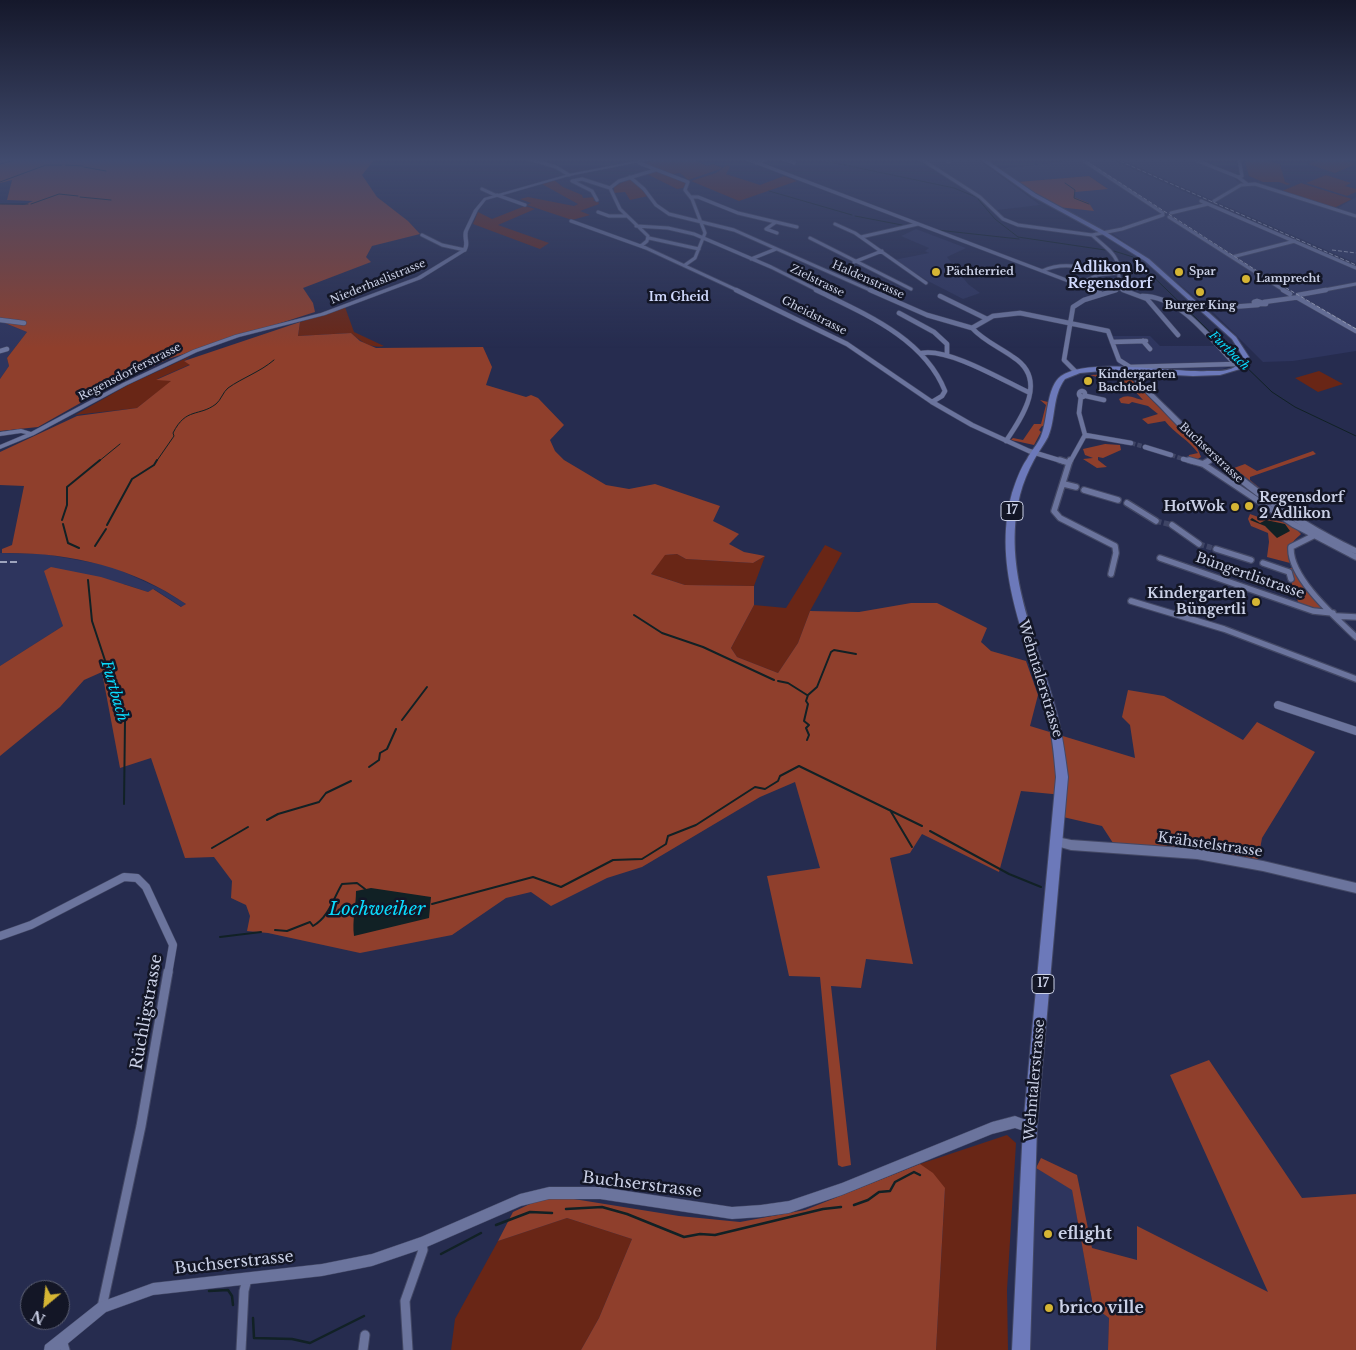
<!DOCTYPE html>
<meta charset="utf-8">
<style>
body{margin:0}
#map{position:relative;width:1356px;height:1350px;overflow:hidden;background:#262c4f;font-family:"Libre Baskerville",serif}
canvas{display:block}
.north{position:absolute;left:20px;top:1280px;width:50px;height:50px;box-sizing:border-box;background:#131626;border:1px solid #5c6073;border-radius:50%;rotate:208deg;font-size:14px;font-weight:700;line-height:20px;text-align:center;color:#cad0e6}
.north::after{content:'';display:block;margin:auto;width:18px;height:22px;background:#d5b534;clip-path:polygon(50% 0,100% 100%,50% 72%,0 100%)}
</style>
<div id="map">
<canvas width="1356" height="1350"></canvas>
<div class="north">N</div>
</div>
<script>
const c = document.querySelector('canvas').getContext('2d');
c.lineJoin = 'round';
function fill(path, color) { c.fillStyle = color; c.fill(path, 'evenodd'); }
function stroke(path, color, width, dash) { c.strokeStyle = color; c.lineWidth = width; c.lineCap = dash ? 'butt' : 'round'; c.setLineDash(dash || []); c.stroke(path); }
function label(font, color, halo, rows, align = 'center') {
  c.font = font + ' "Libre Baskerville",serif'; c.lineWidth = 5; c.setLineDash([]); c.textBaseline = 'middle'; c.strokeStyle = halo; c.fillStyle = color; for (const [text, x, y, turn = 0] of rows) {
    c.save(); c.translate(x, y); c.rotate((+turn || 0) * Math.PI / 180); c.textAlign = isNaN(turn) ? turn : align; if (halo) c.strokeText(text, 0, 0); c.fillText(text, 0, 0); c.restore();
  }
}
fill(new Path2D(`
 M 923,159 L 978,159 L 1040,205 L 997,210 L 982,197 Z
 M 1085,159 L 1110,159 L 1356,267 L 1356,351 L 1293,361 L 1263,362 L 1212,311 L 1147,258 L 1113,234 L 1058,207 L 1089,203 L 1074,197 L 1075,191 L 1107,188 L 1089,176 L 1017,182 L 998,169 Z
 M 1119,159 L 1191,159 L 1233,177 L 1238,182 L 1265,187 L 1335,210 L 1356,197 L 1356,263 Z
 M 916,229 L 966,248 L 947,257 L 968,284 L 980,293 L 963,299 L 928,281 L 894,260 L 929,253 L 925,251 L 929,248 L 901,236 Z
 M 0,321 L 27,332 L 7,358 L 9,366 L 0,379 Z
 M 1108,336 L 1150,336 L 1160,346 L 1221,346 L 1238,363 L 1217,371 L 1121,368 L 1116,361 Z
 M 0,553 L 44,554 L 111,566 L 163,590 L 186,604 L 182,607 L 154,589 L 148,592 L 124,584 L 56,602 L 63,626 L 0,666 Z
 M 1036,1168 L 1072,1189 L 1093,1306 L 1109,1318 L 1108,1350 L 1028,1350 Z`), '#2e355e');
fill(new Path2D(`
 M 658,159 L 693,159 L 707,166 L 713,164 L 723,168 L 688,180 L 680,173 L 672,174 L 644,164 Z
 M 1260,159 L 1280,164 L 1285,182 L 1291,184 L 1287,185 L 1279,182 L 1283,182 L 1263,182 L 1249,176 L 1245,162 Z
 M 1321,159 L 1340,159 L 1356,164 L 1335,173 L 1308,164 Z
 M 727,165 L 730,167 L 726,174 L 760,185 L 784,176 L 797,181 L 739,201 L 691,181 L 716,173 Z
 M 657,171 L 685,182 L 686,184 L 683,188 L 677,189 L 645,173 Z
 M 1326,175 L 1351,183 L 1345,186 L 1356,189 L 1356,192 L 1347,196 L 1306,183 Z
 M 630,178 L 648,196 L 630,200 L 625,192 L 614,193 L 614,187 Z
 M 554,180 L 563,187 L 582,195 L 583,198 L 595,197 L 596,199 L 593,201 L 598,201 L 599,204 L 580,211 L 590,215 L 572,220 L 527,205 L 531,203 L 520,199 L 528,197 L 574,206 L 578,204 L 542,184 Z
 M 1301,183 L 1352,199 L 1334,208 L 1282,191 Z
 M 525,206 L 535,209 L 498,225 L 549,243 L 540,249 L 473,224 L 478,212 L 492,219 Z
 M 345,307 L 354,332 L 384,346 C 371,349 360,341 351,333 L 298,336 L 300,322 Z
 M 191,356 L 184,361 L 191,364 L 157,379 L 172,381 L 137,408 L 75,415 L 128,385 Z
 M 1319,371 L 1343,384 L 1318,392 L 1295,378 Z
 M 825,545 L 842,553 L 810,611 L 798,643 L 778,673 L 737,657 L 731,648 L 754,605 L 786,608 Z
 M 677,554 L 686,559 L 753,563 L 765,556 L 754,586 L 685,585 L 651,574 L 664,555 Z
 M 1007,1135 L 1016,1143 L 1007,1290 L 1008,1350 L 936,1350 L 945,1189 L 920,1164 Z
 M 567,1218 L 632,1239 L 599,1318 L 581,1350 L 451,1350 L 455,1319 L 498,1241 Z`), '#692616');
fill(new Path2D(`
 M 0,159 L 375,159 L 362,175 L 377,197 L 408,221 L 420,234 L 372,246 L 366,257 L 371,262 L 303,288 L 313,303 L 315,312 L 168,359 L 105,389 L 38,427 L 0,431 L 0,379 L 9,366 L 7,358 L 27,332 L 0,321 L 0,204 L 24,205 L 33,201 L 7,200 L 12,180 L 0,183 Z
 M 1089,176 L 1108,189 L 1075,192 L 1074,197 L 1089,203 L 1094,211 L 1058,207 L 1017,182 Z
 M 300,322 L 298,336 L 351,333 L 360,341 L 376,348 L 483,347 L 492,367 L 486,385 L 526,397 L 531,395 L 538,398 L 564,425 L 550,440 L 555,451 L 564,460 L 606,485 L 629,489 L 655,484 L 720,506 L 713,521 L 739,534 L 729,544 L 744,552 L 765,556 L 753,563 L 686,559 L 677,554 L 665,555 L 651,574 L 685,585 L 754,586 L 754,605 L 731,648 L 737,657 L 778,673 L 798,643 L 810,611 L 859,612 L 911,603 L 937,603 L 987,628 L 981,642 L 991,651 L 1026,661 L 1038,695 L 1030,726 L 1135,758 L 1130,725 L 1122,717 L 1128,690 L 1164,696 L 1243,740 L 1257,722 L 1315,752 L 1262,838 L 1258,860 L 1113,843 L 1102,826 L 1063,817 L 1063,795 L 1021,791 L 999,872 L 922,834 L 910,853 L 890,858 L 913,964 L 866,959 L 861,988 L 831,986 L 851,1165 L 842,1167 L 838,1165 L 820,977 L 789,976 L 767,876 L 820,868 L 795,782 L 760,797 L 642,867 L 607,878 L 551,906 L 531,892 L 506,898 L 452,935 L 360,953 L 268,933 L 247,931 L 250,916 L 246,905 L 231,898 L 232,881 L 214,857 L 185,858 L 151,758 L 120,768 L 102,672 L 84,680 L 60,707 L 0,756 L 0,666 L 63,626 L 44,571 L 51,567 L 101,577 L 148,592 L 153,589 L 181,607 L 186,604 C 131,566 68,552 2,553 L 2,549 L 12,545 L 24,486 L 0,485 L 0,452 L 77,416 L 137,408 L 171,381 L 156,380 L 190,365 L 184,361 Z
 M 1118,374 L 1127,379 L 1130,378 L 1196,445 L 1201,457 L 1196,460 L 1188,459 L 1189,455 L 1198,453 C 1189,440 1174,433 1165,421 L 1148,424 L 1142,419 L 1158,414 L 1148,406 L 1132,402 L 1129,404 L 1121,403 L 1119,399 C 1129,393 1134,399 1143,400 L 1132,388 L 1124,387 C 1121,379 1115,375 1106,375 L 1103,379 L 1090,375 Z
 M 1040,400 L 1052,403 L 1044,426 L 1042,426 L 1039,430 L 1041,432 L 1034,445 L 1011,440 L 1013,438 L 1023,440 L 1034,424 L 1041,424 L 1046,405 Z
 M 1105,444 L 1120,445 L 1121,450 L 1103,458 L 1098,457 L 1098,460 L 1107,467 L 1097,468 L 1083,459 L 1093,458 L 1085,455 L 1083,449 Z
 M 1313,451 L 1316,454 L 1250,477 L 1250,480 L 1272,498 L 1234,468 L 1245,464 L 1257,471 Z
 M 1250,514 C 1268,522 1287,517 1301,534 C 1291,543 1285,549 1290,563 L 1267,557 L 1269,542 L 1268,533 L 1251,526 L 1248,519 Z
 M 1290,568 L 1293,568 L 1326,608 L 1322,611 L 1298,603 L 1297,597 L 1300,592 L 1292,585 Z
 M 1209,1060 L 1302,1198 L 1356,1194 L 1356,1350 L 1108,1350 L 1109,1318 L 1093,1306 L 1072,1190 L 1036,1168 L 1041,1158 L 1077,1175 L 1092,1248 L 1137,1260 L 1137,1226 L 1268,1292 L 1170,1075 Z
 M 920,1164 L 933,1173 L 945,1188 L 936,1350 L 581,1350 L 599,1318 L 632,1239 L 567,1218 L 498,1241 L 513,1212 L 549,1195 L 679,1216 L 740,1222 L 805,1210 Z`), '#8f3f2c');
fill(new Path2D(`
 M 1252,518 L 1260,523 L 1266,520 L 1285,524 L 1290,531 L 1277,538 L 1265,526 L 1250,520 Z
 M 371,888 L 431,897 L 429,918 L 354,936 C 352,920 356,907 356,891 Z`), '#112125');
stroke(new Path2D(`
 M 817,159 L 823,161
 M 826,161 L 954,188 L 976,197
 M 0,164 L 19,159
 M 65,165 L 83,166
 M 84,167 L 106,171
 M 0,182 L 46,165 L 62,165
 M 1065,183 L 1075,190 L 1074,198 L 1089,204
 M 769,191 L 852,215
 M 80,197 L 111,200
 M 978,199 L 995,219 L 1018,237 L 1105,250
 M 0,204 L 28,204
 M 31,204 L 59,194 L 78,196
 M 855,216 L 902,225
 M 937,230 L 1019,239
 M 1114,251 L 1133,257 L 1272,392 L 1295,407 L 1356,436
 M 98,462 L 120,444
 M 156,462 L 174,436 L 173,433 C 186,407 199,417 216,404 C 221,400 223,392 228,388 C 242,378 260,372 274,360`), '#112125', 1);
stroke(new Path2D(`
 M 62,520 L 67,505 L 67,487 L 100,460
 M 63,524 L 68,543 L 79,548
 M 107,525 L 132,479 L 154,465 L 157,460
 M 95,546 L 106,529
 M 88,580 L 92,621 L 125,721 L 124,804
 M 634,615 L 662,633 L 703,647 L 774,680
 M 778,681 L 788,683 L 807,695
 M 402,720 L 427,687
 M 807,740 L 809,735 L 806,728 L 809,725 L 804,721 L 808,704 L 806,701 L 808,695 L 817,687 L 831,652 L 834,650 L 856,654
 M 369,767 L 379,760 L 380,753 L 387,749 L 396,729
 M 890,810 L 912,847
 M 267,820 L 278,814 L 319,802 L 326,793 L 351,781
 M 930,831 L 1009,874 L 1041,887
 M 212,848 L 248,827
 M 432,904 L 533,877 L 561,887 L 613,860 L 642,859 L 666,844 L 668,836 L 696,825 L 755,787 L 765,789 L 778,781 L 780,776 L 799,766 L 922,826
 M 275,930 L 287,931 L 310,922 L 313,926 C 329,917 333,899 342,884 L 357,883 L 365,889
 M 220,937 L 261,932`), '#112125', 2);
stroke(new Path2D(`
 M 854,1205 L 868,1200 L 879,1192 L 890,1191 L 895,1182 L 914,1172 L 920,1175
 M 566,1209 L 602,1207 L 627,1214 L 684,1237 L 700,1234 L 715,1235 L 823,1209 L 841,1207
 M 496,1225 L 530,1212 L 552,1213
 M 441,1254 L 481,1233
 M 209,1291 L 228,1290 L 232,1296 L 233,1305
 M 253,1318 L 254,1338 L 292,1339 L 310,1343 L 364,1316`), '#112125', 2.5);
stroke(new Path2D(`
 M 1131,443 L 1145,447
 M 1171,455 L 1183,459`), '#3f4566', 4.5, [4.5, 2]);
stroke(new Path2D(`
 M 1156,521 L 1172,525
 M 1199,544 L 1216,549`), '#3f4566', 5.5, [5.5, 2.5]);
const minorFar4 = new Path2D(`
 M 529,159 L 556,167 L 569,175
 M 747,159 L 1095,291
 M 784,159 L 794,163
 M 921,159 L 980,197 L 1003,219 L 1018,225 L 1092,235 L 1122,229 L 1163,215
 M 945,159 L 949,162
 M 1081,159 L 1163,213
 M 1193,159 L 1238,177 L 1247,184
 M 639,163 L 688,182 L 685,190 L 692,199 L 705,233 L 695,258 L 685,265
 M 756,163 L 766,159
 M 630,177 L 644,189 L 656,205 L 669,214 L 734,230 L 872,291
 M 1238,177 L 1242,176 L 1239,159
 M 482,189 L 495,195
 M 497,195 L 525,205
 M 692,197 L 698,197 L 738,213 L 797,227
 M 597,200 L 592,191 L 572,181 L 582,179 L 610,188
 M 1201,201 L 1356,268
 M 1214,201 L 1241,185 L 1255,184 L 1356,216
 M 598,212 L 609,216 L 626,216
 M 1171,213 L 1208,204
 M 1169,217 L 1285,291
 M 571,221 L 646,248 L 739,291
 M 776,222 L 766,229 L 777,233
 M 835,224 L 855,233 L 926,283
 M 636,226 L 668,228 L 694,234 L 771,267 L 819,291
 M 422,235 L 442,245 L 465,250
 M 1092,235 C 1116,257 1120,254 1119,288
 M 861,237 L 918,224
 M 649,238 L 699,249
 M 810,238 L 911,289
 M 641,246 L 647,241 L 648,236 L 620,209 L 610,188 L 619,181 L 655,170
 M 1232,257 L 1295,241
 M 751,259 L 776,249
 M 854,262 L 882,251
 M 1042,271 C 1062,262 1081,266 1101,273
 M 1078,285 L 1097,275 L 1118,273
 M 1119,288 L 1127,291
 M 1114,291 L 1119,288
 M 1319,291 L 1356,284`);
const minorFar3 = new Path2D(`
 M 736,290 L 847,344 L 932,402 L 972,425 L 1029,451 L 1065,462
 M 816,290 C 865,314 924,338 945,391 L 942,396 L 932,402
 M 870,290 L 927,315 L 972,328
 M 1091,290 L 1100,293
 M 1123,290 L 1147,299 L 1178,335
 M 1283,290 L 1290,294
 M 1298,295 L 1326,290
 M 940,296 L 987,319
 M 1298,298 L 1356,331
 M 1257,301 L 1266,304 L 1256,304 L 1254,302 Z
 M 1264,302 L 1300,297
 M 1204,309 L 1258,305
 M 899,313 L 934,332 L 947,344 L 947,354
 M 0,320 L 24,323
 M 972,328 L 993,316 L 1020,313 L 1108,331 L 1119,360 L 1130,367 L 1235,364 C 1210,339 1181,296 1142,296
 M 972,328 C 984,341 999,347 1013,357 C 1048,379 1023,416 1006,441
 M 1143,341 L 1150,349
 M 1112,342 L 1146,341
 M 0,351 L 7,349
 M 922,353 C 949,348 1004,381 1030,393
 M 1076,372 L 1064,360 L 1073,307 L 1084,300 L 1116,290
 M1079 394a3 3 0 1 1 6 0a3 3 0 1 1-6 0Z
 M 1086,396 L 1104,400
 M 1085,435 L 1131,443
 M 1145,447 L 1171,455
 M 1183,459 L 1194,462
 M 1070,462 L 1085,435 L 1079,413 L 1081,396
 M 1207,462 L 1214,458`);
const minorFar2 = new Path2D(`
 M 1060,460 L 1069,463
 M 1070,460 L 1054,511 L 1060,518 L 1115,546 L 1116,553 L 1111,574
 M 1189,460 L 1203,464 L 1293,524 L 1356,557
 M 1203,464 L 1210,460
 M 1064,484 L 1076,487
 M 1084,490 L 1118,500
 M 1127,503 L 1156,521
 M 1172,525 L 1199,544
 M 1313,536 L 1291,547 C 1289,577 1335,617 1356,637
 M 1216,549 L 1251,560
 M 1160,558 L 1313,611 L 1333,613
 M 1263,563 L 1289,572 L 1291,579
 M 1131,601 L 1224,629 L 1356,679
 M 1336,616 L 1356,617`);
const minorFar1 = new Path2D(`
 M 1278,705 L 1356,731
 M 0,936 L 31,925 L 124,877 L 137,878 L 146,887 L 173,945 L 168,974`);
const minor = new Path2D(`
 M 102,1307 L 141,1126 L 168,972
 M 62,1340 L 65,1350
 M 241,1350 L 244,1291 L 247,1279
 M 363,1350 L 365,1335
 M 408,1350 L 405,1301 L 423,1250 L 422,1243`);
const tertiary = new Path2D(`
 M 646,159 L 655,159 L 569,176 L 486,200 L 478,210 L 468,231 C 466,238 471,244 466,251 L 421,279 L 325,315 L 239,337 L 197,352 L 127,385 L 34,435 L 0,449 L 0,445 L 26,434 L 21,433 L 0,436 L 0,432 L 21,429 L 31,432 L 123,383 L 193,350 L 235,335 L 321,313 L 417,277 L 463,249 C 466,243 462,237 464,231 L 474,210 L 484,198 L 569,174 Z
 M 1015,1116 L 1034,1123 L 1036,1127 L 1034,1131 L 1030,1133 L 1015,1128 L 992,1134 L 842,1195 L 789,1213 L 761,1217 L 732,1219 L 600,1199 L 549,1199 L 521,1206 L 422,1249 L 372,1266 L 322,1276 L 153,1295 L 106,1312 L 60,1350 L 44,1350 L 45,1345 L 98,1303 L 153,1283 L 322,1264 L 372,1254 L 421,1237 L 520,1194 L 549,1187 L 600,1187 L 732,1207 L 761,1205 L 789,1201 L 842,1183 L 992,1122 Z`);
const secondary = new Path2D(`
 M 1128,369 L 1132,369 C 1144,386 1161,401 1176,416 C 1229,470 1287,515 1356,548 L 1356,554 C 1341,548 1326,540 1312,532 C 1254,499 1204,455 1160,407 C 1148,395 1136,384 1127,370 Z
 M 1057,837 L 1071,840 L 1197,849 L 1263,861 L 1356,883 L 1356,893 L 1263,871 L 1197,859 L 1071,850 L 1053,845 L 1052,842 L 1053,839 Z`);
const primary = new Path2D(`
 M 980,159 L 985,159 L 1036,194 L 1106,232 L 1149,259 L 1236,337 L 1249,357 L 1240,369 L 1220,375 L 1193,376 L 1102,371 L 1080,373 L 1065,379 C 1052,396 1056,419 1048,437 C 1044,445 1038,452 1034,460 C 1028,471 1023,483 1020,495 C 1001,570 1037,639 1056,710 C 1062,732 1065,754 1068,777 L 1037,1127 L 1030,1350 L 1012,1350 L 1023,1127 L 1056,777 C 1054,754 1052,732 1046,710 C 1027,638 991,569 1012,493 C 1016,481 1020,469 1027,459 C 1031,451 1038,444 1041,436 C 1048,420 1046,387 1061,376 C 1088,357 1172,373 1207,371 C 1215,371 1229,372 1236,366 C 1239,364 1241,360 1243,357 L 1232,339 L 1145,261 L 1102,234 L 1032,196 Z`);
stroke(minorFar4, '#434865', 4.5);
stroke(minorFar3, '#434865', 5.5);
stroke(minorFar2, '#434865', 8);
stroke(minorFar1, '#434865', 9);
stroke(minor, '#434865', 11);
stroke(tertiary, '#434865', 1);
stroke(secondary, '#434865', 2);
stroke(primary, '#434865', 2);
stroke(minorFar4, '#6b749d', 3);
stroke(minorFar3, '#6b749d', 4.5);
stroke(minorFar2, '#6b749d', 5.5);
stroke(minorFar1, '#6b749d', 8);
stroke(minor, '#6b749d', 9);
fill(tertiary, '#6b749d');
fill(secondary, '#6b749d');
fill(primary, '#6c79ba');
stroke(new Path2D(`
 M 1083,159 L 1254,269 L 1356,329
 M 1115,159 L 1356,265
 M 1332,250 L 1356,253`), '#9ea4bd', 1, [4, 2]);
stroke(new Path2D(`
 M 0,562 L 20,562`), '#9ea4bd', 2, [7, 3]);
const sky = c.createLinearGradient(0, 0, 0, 348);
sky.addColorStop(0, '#15182b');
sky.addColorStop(0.46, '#414b6e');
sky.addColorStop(1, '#414b6e00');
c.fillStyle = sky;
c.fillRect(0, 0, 1356, 348);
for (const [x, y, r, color] of [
 [936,272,5,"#d5b534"],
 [1179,272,5,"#d5b534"],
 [1246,279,5,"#d5b534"],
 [1200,292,5,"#d5b534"],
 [1088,381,5,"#d5b534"],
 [1249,506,5,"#d5b534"],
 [1235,507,5,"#d5b534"],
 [1256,602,5,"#d5b534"],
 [1048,1234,5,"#d5b534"],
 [1049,1308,5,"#d5b534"]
]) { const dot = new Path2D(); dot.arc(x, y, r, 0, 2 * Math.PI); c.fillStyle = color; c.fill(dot); stroke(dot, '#131626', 2); }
label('bold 11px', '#cad0e6', '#131626', [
 ["Pächterried",946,272],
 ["Spar",1189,272],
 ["Lamprecht",1256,279],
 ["Burger King",1200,306,"center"],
 ["Kindergarten",1098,375],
 ["Bachtobel",1098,388]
], 'left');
label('11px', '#cad0e6', '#131626', [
 ["Haldenstrasse",868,280,24],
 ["Zielstrasse",817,281,26],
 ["Niederhaslistrasse",378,282,-22],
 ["Gheidstrasse",814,316,27],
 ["Regensdorferstrasse",130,372,-27],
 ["Buchserstrasse",1211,453,43]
]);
label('bold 12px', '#d0d9fd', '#131626', [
 ["Im Gheid",679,298]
]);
label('italic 12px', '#0adbfd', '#131626', [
 ["Furtbach",1229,351,44]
]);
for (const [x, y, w] of [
 [1012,511,22],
 [1043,984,22]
]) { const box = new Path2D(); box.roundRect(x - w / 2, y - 9.5, w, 19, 4); c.fillStyle = '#131626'; c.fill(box); stroke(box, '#cad0e6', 1); }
label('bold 12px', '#cad0e6', null, [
 ["17",1012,511],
 ["17",1043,984]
]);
label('bold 14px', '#d0d9fd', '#131626', [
 ["Adlikon b.",1110,268],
 ["Regensdorf",1110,284]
]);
label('bold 14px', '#cad0e6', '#131626', [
 ["Regensdorf",1259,498,"left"],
 ["2 Adlikon",1259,514,"left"],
 ["HotWok",1225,507],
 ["Kindergarten",1246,594],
 ["Büngertli",1246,610]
], 'right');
label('14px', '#cad0e6', '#131626', [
 ["Büngertlistrasse",1250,576,19],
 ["Wehntalerstrasse",1040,679,73],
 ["Krähstelstrasse",1210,845,8],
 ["Wehntalerstrasse",1035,1080,-85]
]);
label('italic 15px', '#0adbfd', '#131626', [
 ["Furtbach",114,691,74]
]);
label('16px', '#cad0e6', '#131626', [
 ["Rüchligstrasse",147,1012,-80],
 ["Buchserstrasse",642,1185,7],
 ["Buchserstrasse",234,1263,-6]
]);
label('bold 16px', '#cad0e6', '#131626', [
 ["eflight",1058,1234],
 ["brico ville",1059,1308]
], 'left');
label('italic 18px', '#0adbfd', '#131626', [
 ["Lochweiher",377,910]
]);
</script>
